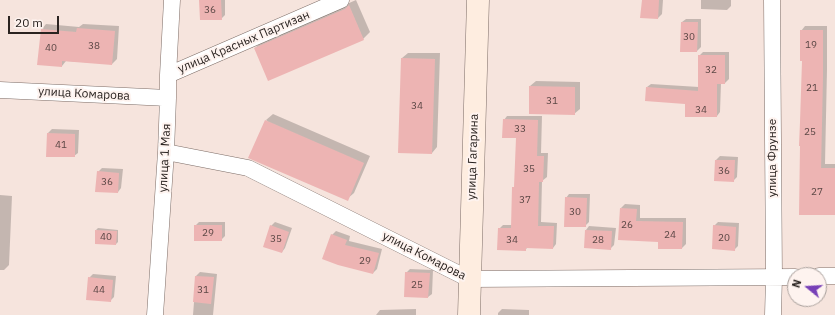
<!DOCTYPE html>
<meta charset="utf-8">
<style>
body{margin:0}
#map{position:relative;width:835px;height:315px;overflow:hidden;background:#f6e4dd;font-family:"IBM Plex Sans",sans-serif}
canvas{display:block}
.north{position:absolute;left:787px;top:267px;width:40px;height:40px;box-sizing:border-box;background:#fef3ef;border:1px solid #a9a09c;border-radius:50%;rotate:288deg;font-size:11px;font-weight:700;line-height:16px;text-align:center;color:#2a2320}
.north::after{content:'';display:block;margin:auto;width:14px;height:18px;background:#7840b7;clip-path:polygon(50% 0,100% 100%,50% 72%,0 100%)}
.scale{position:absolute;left:8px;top:16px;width:51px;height:18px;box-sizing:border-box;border:2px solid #2a2320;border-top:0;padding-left:5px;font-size:12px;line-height:14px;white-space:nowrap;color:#2a2320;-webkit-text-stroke:3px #fef3ef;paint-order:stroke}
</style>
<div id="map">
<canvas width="835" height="315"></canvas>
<div class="north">N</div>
<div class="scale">20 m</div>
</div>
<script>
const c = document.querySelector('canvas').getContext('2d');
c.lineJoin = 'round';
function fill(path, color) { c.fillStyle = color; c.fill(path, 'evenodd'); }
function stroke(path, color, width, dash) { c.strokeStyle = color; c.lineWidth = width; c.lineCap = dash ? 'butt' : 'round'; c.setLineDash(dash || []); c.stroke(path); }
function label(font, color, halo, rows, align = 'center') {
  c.font = font + ' "IBM Plex Sans",sans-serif'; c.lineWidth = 4; c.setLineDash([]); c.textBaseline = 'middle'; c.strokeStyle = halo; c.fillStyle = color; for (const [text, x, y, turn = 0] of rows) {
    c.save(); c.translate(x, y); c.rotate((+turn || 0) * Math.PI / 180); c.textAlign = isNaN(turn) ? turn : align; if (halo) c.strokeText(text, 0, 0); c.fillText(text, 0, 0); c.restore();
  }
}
fill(new Path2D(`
 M 200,0 L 225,0 L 225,15 L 221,19 Z
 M 356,0 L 370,32 L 363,39 L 255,48 L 262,41 Z
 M 643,0 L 663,0 L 662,14 L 658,18 Z
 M 701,0 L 731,0 L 731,6 L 727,10 L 701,9 Z
 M 686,19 L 701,19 L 701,47 L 697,51 L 682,22 Z
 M 46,24 L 79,27 L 83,24 L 119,26 L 117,59 L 112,64 L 66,61 L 62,66 L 42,29 Z
 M 805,26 L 827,26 L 827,70 L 825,164 L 835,164 L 835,214 L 800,214 L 803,60 L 801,31 Z
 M 703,52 L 729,52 L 729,79 L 725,83 L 721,83 L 720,112 L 717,116 L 647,87 L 651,84 L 699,87 L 699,56 Z
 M 408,53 L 440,53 L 437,147 L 432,153 L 402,58 Z
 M 536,81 L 580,82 L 580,109 L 574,114 L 530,86 Z
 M 273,114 L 370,156 L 354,193 L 347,199 L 266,120 Z
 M 507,116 L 542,116 L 541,153 L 548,153 L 547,177 L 542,181 L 541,222 L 557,223 L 556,244 L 553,248 L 528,247 L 525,250 L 499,229 L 503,225 L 512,225 L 513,188 L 515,186 L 517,137 L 504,120 Z
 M 52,129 L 79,130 L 78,153 L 74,156 L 48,133 Z
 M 720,156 L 738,157 L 737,177 L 733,181 L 716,160 Z
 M 102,168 L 123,169 L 121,188 L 118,192 L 98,172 Z
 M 569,194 L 590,194 L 589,222 L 585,226 L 566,198 Z
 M 0,195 L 12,196 L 9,265 L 4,270 L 0,270 Z
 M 625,204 L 640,205 L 640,218 L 686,218 L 686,244 L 682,248 L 659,248 L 659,241 L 621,208 Z
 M 199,222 L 225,222 L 225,236 L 221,240 L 195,226 Z
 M 275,222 L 292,228 L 285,248 L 282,252 L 271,226 Z
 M 718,222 L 739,223 L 738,246 L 734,250 L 714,226 Z
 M 589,226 L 616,228 L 614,245 L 610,249 L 585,247 L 586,230 Z
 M 98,228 L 118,230 L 118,242 L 116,244 L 96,230 Z
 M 336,231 L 350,236 L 349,241 L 382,249 L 377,269 L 373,273 L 332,235 Z
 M 410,269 L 433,270 L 432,294 L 428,297 L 406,273 Z
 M 200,272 L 217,274 L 213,315 L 193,315 L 196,276 Z
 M 93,274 L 116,276 L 114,297 L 110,301 L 89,278 Z
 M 416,309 L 416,315 L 376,315 L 380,310 Z
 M 502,309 L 529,310 L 529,315 L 498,315 L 498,313 Z`), '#0003');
fill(new Path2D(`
 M 199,0 L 221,0 L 222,20 L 200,20 Z
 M 642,0 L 659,0 L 658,19 L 640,18 Z
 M 349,5 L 364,40 L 268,81 L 254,48 L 345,9 Z
 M 681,22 L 698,22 L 697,52 L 680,52 Z
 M 77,28 L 115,31 L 112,65 L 62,61 L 62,67 L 37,65 L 41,29 L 76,32 Z
 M 800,30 L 823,30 L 823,76 L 821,168 L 835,168 L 835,215 L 799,215 L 800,146 L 799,146 L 800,122 L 802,61 L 800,61 Z
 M 698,55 L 725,55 L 725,84 L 717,84 L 717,117 L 685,117 L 685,104 L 645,101 L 646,87 L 698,91 Z
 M 401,58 L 435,59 L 432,154 L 398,153 Z
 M 529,86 L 575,87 L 575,115 L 529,114 Z
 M 503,119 L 538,120 L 537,156 L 544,156 L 543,182 L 539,182 L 538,226 L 554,226 L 553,249 L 526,248 L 526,251 L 497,250 L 498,228 L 511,228 L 512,187 L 514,187 L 516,138 L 502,138 Z
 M 265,120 L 364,163 L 348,201 L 248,158 Z
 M 47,133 L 75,134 L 75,157 L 46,157 Z
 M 715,160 L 735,160 L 734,182 L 714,181 Z
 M 97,171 L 119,173 L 118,193 L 95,192 Z
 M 565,197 L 587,198 L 586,227 L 564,227 Z
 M 620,208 L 637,209 L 636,221 L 683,222 L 682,249 L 658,249 L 658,242 L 618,240 Z
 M 194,225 L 222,225 L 222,241 L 194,241 Z
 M 270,225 L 289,232 L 282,253 L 263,247 Z
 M 713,225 L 736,227 L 735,251 L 712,249 Z
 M 95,230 L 117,231 L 116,245 L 95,244 Z
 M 585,230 L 612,231 L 611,250 L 584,248 Z
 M 331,234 L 347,240 L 345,245 L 379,253 L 373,274 L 338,265 L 322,259 Z
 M 405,272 L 430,273 L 428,298 L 404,297 Z
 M 195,276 L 214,277 L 211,304 L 193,302 Z
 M 88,277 L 113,280 L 111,302 L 86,300 Z`), '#edb4b3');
const minor = new Path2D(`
 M 772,0 L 774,277 L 773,315
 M 168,75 L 341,0
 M 0,90 L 168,98
 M 166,152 L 248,168 L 469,279 L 795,277
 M 819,276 L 835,276
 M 155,315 L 166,152 L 168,98 L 168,75 L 172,0`);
const secondary = new Path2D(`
 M 469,315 L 478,0`);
stroke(minor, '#7d6d67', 17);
stroke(secondary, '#7d6d67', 23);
stroke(minor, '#fff', 16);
stroke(secondary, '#feede0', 22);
label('10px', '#5b4745', null, [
 ["36",210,10],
 ["30",689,37],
 ["19",811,45],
 ["38",94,46],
 ["40",51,48],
 ["32",711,70],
 ["21",812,88],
 ["31",552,101],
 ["34",417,106],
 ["34",701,110],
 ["33",520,129],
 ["25",810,132],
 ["41",61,145],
 ["35",529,169],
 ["36",724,171],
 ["36",107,182],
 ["27",817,192],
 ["37",525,200],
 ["30",575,212],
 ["26",627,225],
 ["29",208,233],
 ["24",670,235],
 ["40",106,237],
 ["20",724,238],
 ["35",276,239],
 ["34",512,240],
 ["28",598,240],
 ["29",365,261],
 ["25",417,285],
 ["44",99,290],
 ["31",203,290]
]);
label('12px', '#2a2320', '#fef3ef', [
 ["улица Красных Партизан",244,42,-23],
 ["улица Комарова",84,94,3],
 ["улица Гагарина",473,157,-88],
 ["улица 1 Мая",165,158,-87],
 ["улица Фрунзе",773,158,-90],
 ["улица Комарова",424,256,27]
]);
</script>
